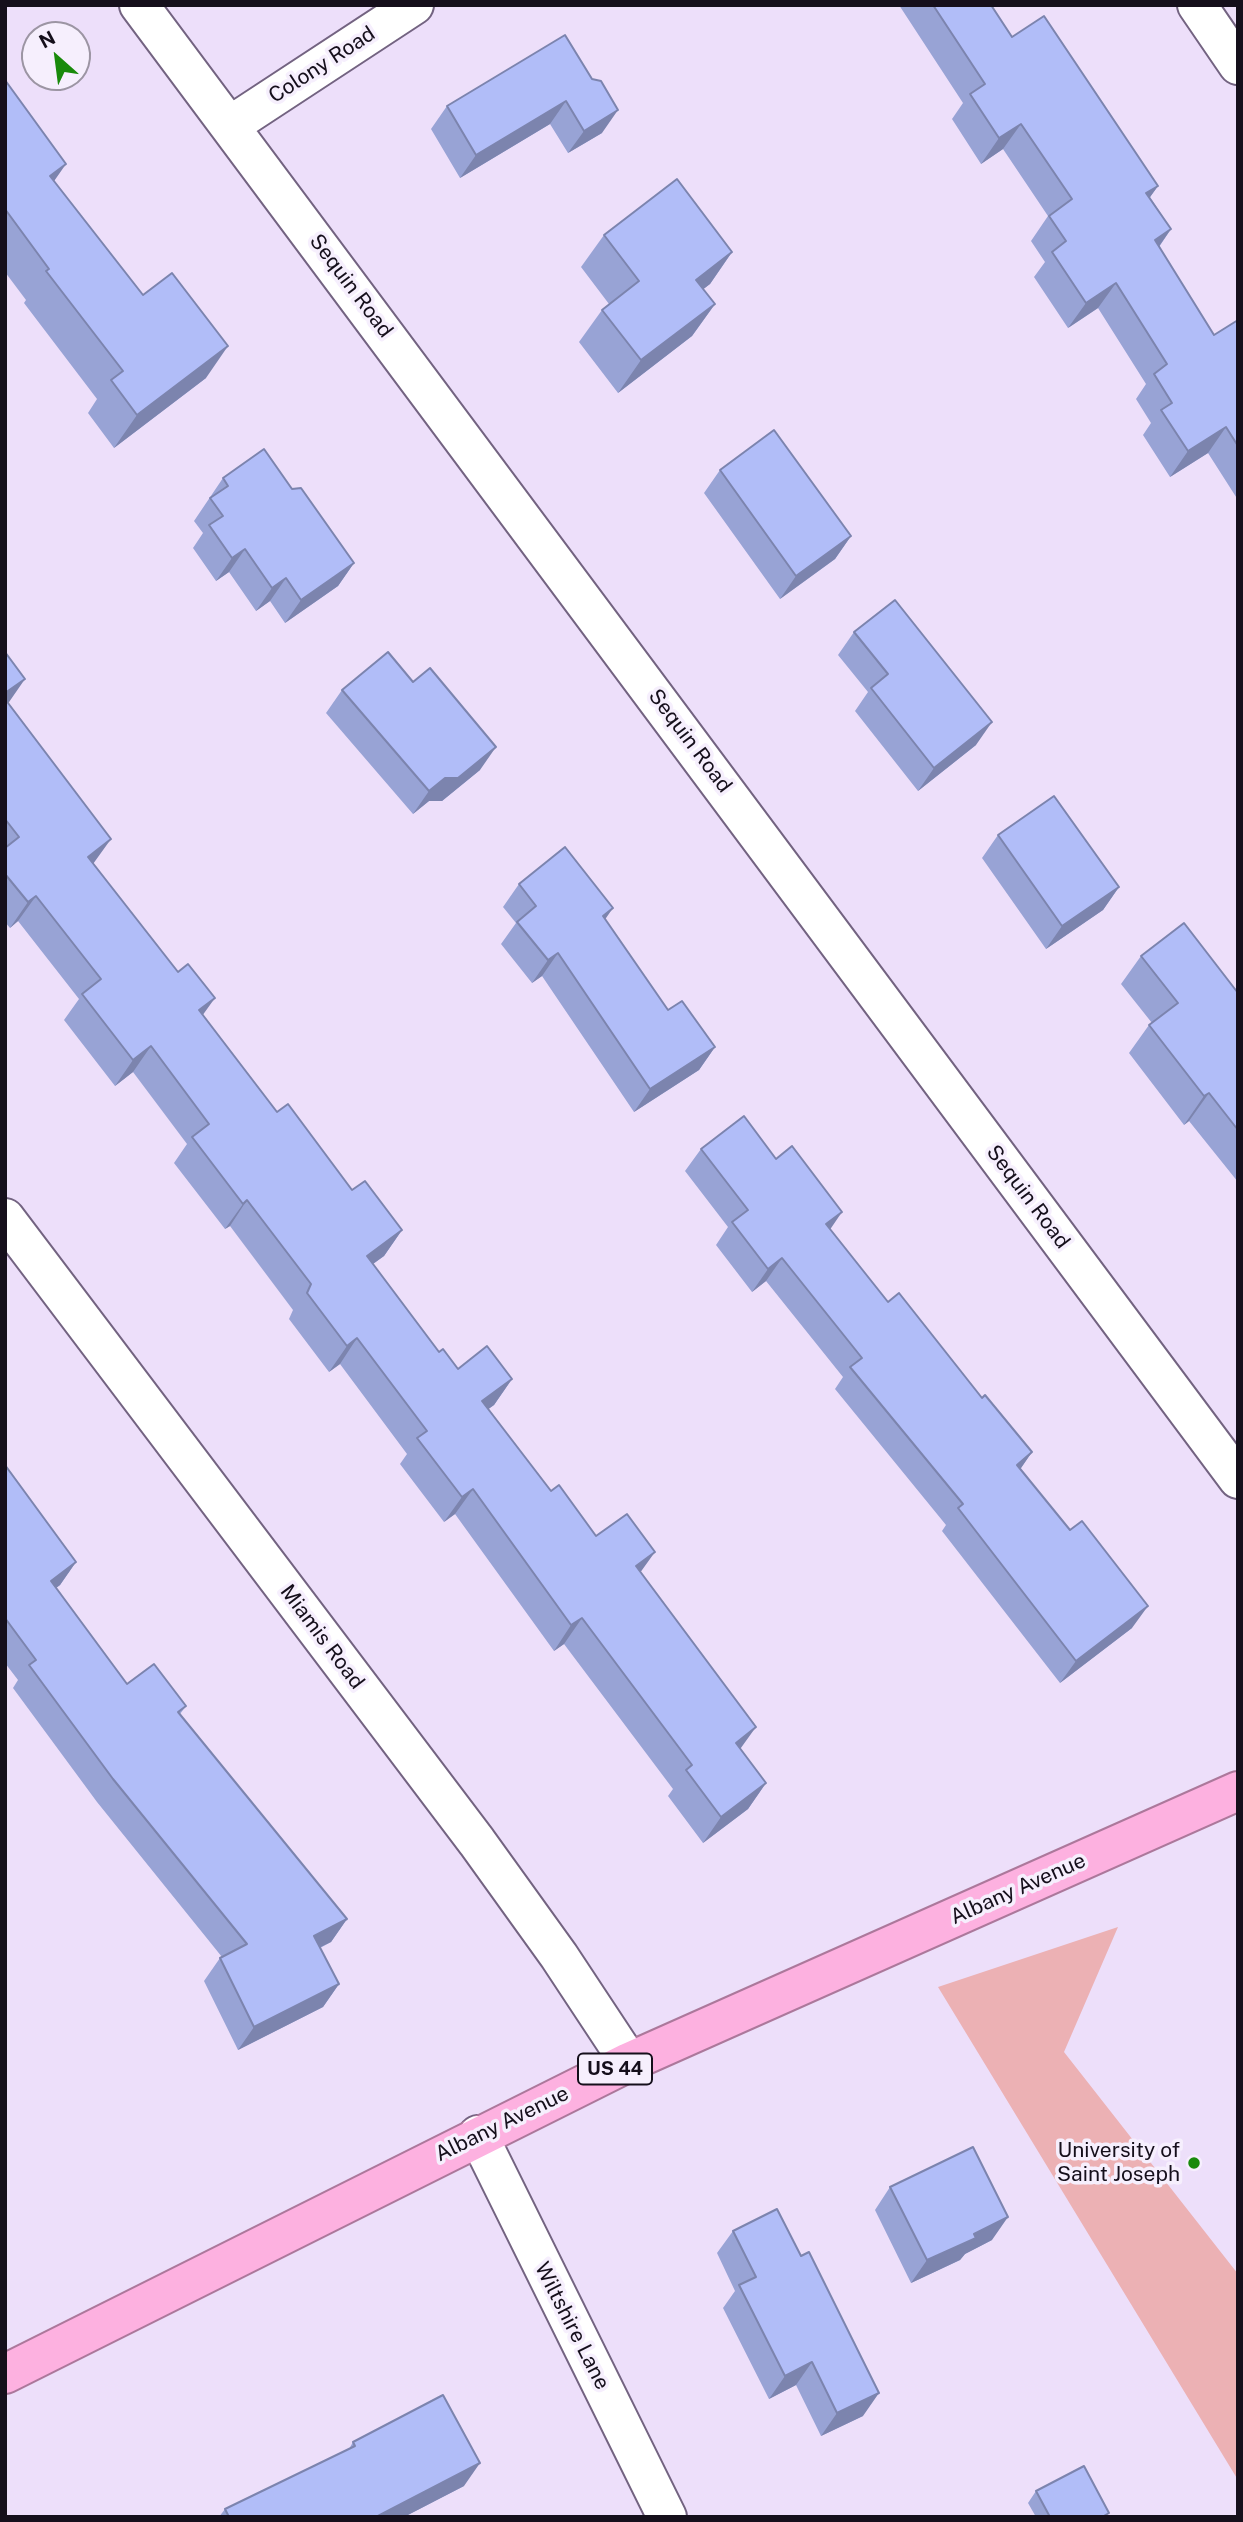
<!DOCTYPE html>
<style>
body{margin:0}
#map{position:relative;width:1243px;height:2522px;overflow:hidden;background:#eddffa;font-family:"Public Sans",sans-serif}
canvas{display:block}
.frame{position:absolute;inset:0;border:7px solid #150f1b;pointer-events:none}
.north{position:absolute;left:21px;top:21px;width:70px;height:70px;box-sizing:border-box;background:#f6effd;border:2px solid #9c95a3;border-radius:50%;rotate:332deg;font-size:19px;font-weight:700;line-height:28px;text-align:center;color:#150f1b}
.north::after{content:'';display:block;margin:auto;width:24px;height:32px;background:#198a0b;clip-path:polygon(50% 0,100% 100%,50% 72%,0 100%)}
</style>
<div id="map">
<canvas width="1243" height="2522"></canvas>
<div class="frame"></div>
<div class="north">N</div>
</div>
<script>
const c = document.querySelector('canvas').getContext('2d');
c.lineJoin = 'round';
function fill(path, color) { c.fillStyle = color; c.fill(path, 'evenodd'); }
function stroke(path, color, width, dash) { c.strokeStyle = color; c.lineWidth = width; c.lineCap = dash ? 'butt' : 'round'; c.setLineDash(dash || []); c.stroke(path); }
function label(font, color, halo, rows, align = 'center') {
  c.font = font + ' "Public Sans",sans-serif'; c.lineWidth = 7; c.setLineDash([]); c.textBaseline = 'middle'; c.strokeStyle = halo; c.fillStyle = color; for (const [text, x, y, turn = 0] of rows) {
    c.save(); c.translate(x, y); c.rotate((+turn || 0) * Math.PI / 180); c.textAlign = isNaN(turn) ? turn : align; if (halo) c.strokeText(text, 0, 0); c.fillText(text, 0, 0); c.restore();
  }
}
fill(new Path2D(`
 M 1118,1927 L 1064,2052 L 1238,2274 L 1238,2480 L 938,1987 Z`), '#ecb1b4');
const minor = new Path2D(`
 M 139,5 L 1238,1479
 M 1197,5 L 1238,65
 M 231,125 L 414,5
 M 5,1218 L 477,1842 L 559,1956 L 629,2062
 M 478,2135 L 667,2517`);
const highway = new Path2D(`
 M 5,2374 L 629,2062 L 1238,1791`);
stroke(minor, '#736381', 42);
stroke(highway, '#ac789b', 42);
stroke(minor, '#fff', 38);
stroke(highway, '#fdb1e0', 38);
fill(new Path2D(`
 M 899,5 L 991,5 L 1012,37 L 1158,186 L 1150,197 L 1171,229 L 1159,247 L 1214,335 L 1238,320 L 1238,500 L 1208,453 L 1170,477 L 1143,435 L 1151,423 L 1136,399 L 1146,384 L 1098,308 L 1068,328 L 1034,277 L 1045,262 L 1031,241 L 1048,216 L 1003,149 L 981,164 L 952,119 L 963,103 Z
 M 592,79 L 602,133 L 568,153 L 550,124 L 460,178 L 431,129 L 447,106 Z
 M 5,80 L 54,181 L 206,378 L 114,448 L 88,413 L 97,399 L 24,303 L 26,300 L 5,272 Z
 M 604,235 L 732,252 L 710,284 L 703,289 L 715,304 L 692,336 L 618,393 L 579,342 L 602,310 L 609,304 L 581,267 Z
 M 720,470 L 851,536 L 835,559 L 780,599 L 704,493 Z
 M 223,478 L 292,489 L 354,563 L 338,586 L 285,623 L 270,601 L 256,611 L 229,572 L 216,581 L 193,548 L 203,533 L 194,521 Z
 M 854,632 L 976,745 L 918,791 L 855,711 L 868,692 L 838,655 Z
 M 5,652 L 8,703 L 94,864 L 202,1015 L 277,1112 L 352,1190 L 402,1230 L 384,1256 L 373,1264 L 439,1352 L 458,1369 L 512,1379 L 494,1405 L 488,1409 L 551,1491 L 596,1536 L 641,1572 L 740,1749 L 766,1783 L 748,1809 L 703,1843 L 668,1796 L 673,1789 L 564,1644 L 554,1651 L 455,1514 L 444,1522 L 400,1464 L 407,1454 L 340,1364 L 329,1372 L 289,1319 L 293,1310 L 230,1226 L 225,1229 L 174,1163 L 187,1144 L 133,1072 L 115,1086 L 64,1020 L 79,999 L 18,921 L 10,928 L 5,922 Z
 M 413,682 L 480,770 L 442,801 L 429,801 L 413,814 L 326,713 L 342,690 Z
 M 998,835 L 1119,887 L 1103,910 L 1046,949 L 982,858 Z
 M 519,884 L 605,920 L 668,1010 L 715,1047 L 699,1070 L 634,1112 L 542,976 L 532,983 L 501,944 L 516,923 L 503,907 Z
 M 1141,956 L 1238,993 L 1238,1182 L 1189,1121 L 1184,1125 L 1129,1053 L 1149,1025 L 1152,1023 L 1121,984 Z
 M 701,1149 L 830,1229 L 888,1302 L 1032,1452 L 1020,1469 L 1132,1628 L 1060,1683 L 942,1531 L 946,1525 L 835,1389 L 843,1377 L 766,1281 L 752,1292 L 716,1245 L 728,1227 L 685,1171 Z
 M 5,1465 L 76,1562 L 60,1585 L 56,1588 L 127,1684 L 186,1706 L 180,1714 L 347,1919 L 331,1942 L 320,1948 L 339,1984 L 323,2007 L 238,2050 L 204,1981 L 220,1958 L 222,1957 L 97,1802 L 13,1688 L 18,1680 L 5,1663 Z
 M 890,2187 L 992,2240 L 965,2254 L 960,2260 L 911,2283 L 875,2210 Z
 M 733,2231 L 863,2416 L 821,2436 L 796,2385 L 769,2399 L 723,2308 L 735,2291 L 717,2253 Z
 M 353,2442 L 464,2486 L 404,2517 L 219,2517 L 225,2509 L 349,2449 Z
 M 1036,2491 L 1106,2517 L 1036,2517 L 1028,2503 Z`), '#98a3d5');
fill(new Path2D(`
 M 566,101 L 550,124 L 460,178 L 476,155 Z
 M 618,110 L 602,133 L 568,153 L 584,131 Z
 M 1021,124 L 1003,149 L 981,164 L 999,138 Z
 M 66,164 L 43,197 L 50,176 Z
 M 1158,186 L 1140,211 L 1146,193 Z
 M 1171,229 L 1153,255 L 1155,240 Z
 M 732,252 L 710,284 L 674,312 L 696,280 Z
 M 1116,283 L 1098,308 L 1068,328 L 1086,303 Z
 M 715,304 L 692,336 L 618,393 L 641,360 Z
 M 228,346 L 206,378 L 114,448 L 137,415 Z
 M 1226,427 L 1208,453 L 1170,477 L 1188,451 Z
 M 851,536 L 835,559 L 780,599 L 796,576 Z
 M 245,549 L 229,572 L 216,581 L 232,558 Z
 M 354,563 L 338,586 L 285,623 L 301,600 Z
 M 286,578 L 270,601 L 256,611 L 272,588 Z
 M 25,679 L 7,705 L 5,706 L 5,693 Z
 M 992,722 L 976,745 L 918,791 L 934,768 Z
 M 496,747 L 480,770 L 442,801 L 429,801 L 413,814 L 429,791 L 445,778 Z
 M 111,839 L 93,864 L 88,857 Z
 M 1119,887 L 1103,910 L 1046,949 L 1062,926 Z
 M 36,896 L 18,921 L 10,928 L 28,902 Z
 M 613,908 L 597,931 L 603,916 Z
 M 558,953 L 542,976 L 532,983 L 548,960 Z
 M 215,998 L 197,1023 L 199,1010 Z
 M 151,1046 L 133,1072 L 115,1086 L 133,1060 Z
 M 715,1047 L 699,1070 L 634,1112 L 650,1089 Z
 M 1209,1093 L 1189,1121 L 1184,1125 L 1204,1096 Z
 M 247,1200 L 230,1226 L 225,1229 L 243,1204 Z
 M 842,1212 L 827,1234 L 826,1224 Z
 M 402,1230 L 384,1256 L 349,1281 L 367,1256 Z
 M 782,1258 L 766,1281 L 752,1292 L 768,1269 Z
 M 357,1338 L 340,1364 L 329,1372 L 347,1346 Z
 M 512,1379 L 494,1405 L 464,1427 L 482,1401 Z
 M 1032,1452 L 1017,1474 L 1017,1465 Z
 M 473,1489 L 455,1514 L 444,1522 L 462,1497 Z
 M 655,1552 L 637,1577 L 636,1566 Z
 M 76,1562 L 60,1585 L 35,1604 L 51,1581 Z
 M 1148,1606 L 1132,1628 L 1060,1683 L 1076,1661 Z
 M 582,1618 L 564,1644 L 554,1651 L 571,1625 Z
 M 756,1727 L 738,1752 L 736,1743 Z
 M 766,1783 L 748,1809 L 703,1843 L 721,1817 Z
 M 347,1919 L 331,1942 L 298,1958 L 314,1936 Z
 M 339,1984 L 323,2007 L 238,2050 L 254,2027 Z
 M 1008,2217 L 992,2240 L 965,2254 L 960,2260 L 911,2283 L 927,2260 L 974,2234 Z
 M 812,2362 L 796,2385 L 769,2399 L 785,2376 Z
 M 879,2393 L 863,2416 L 821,2436 L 837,2413 Z
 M 480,2463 L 464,2486 L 404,2517 L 376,2517 Z`), '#7c84ae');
const building = new Path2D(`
 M 933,5 L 991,5 L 1012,37 L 1044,16 L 1158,186 L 1146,193 L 1171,229 L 1155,240 L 1214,335 L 1238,320 L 1238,446 L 1226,427 L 1188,451 L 1161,410 L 1172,403 L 1154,374 L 1167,364 L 1116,283 L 1086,303 L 1052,252 L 1066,241 L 1049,216 L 1072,199 L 1021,124 L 999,138 L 970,94 L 985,84 Z
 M 565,35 L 592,79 L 601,81 L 618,110 L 584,131 L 566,101 L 476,155 L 447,106 Z
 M 5,80 L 66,164 L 50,176 L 143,295 L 172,273 L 228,346 L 137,415 L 111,380 L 123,371 L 46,271 L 49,269 L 5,209 Z
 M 677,179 L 732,252 L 696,280 L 715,304 L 641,360 L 602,310 L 639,281 L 604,235 Z
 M 774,430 L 851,536 L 796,576 L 720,470 Z
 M 264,449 L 292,489 L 301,488 L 354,563 L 301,600 L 286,578 L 272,588 L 245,549 L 232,558 L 209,525 L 223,516 L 210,498 L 228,486 L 223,478 Z
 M 895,600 L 992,722 L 934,768 L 871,688 L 888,674 L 854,632 Z
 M 5,652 L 25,679 L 5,693 Z
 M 388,652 L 413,682 L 430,668 L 496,747 L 458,778 L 445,778 L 429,791 L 342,690 Z
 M 5,699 L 111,839 L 88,857 L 178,972 L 188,964 L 215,998 L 199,1010 L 277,1112 L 288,1104 L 352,1190 L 365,1181 L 402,1230 L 367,1256 L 439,1352 L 443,1349 L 458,1369 L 487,1346 L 512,1379 L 482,1401 L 551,1491 L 559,1485 L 596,1536 L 627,1514 L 655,1552 L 636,1566 L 756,1727 L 736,1743 L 766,1783 L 721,1817 L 686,1770 L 692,1765 L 582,1618 L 571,1625 L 473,1489 L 462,1497 L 417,1438 L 427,1431 L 357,1338 L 347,1346 L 307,1293 L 311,1284 L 247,1200 L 243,1204 L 192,1137 L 209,1124 L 151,1046 L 133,1060 L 82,994 L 101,979 L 36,896 L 28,902 L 5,874 L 5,848 L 19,837 L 5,819 Z
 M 1054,796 L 1119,887 L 1062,926 L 998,835 Z
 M 565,847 L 613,908 L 603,916 L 668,1010 L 682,1001 L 715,1047 L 650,1089 L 558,953 L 548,960 L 517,922 L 536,906 L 519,884 Z
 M 1184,923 L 1238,993 L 1238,1130 L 1209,1093 L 1204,1096 L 1149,1025 L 1178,1003 L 1141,956 Z
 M 744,1116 L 776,1159 L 792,1146 L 842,1212 L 826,1224 L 888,1302 L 899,1293 L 982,1398 L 985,1395 L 1032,1452 L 1017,1465 L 1070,1530 L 1082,1521 L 1148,1606 L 1076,1661 L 958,1508 L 963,1504 L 850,1367 L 862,1358 L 782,1258 L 768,1269 L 732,1222 L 748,1210 L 701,1149 Z
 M 5,1465 L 76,1562 L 51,1581 L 127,1684 L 154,1664 L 186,1706 L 178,1712 L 347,1919 L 314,1936 L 339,1984 L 254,2027 L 220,1958 L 247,1944 L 113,1779 L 29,1665 L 36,1660 L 5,1618 Z
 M 973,2147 L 1008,2217 L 974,2234 L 976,2238 L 927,2260 L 890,2187 Z
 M 777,2209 L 801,2256 L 809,2252 L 879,2393 L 837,2413 L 812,2362 L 785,2376 L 739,2285 L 756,2277 L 733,2231 Z
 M 443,2395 L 480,2463 L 376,2517 L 229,2517 L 225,2509 L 355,2446 L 353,2442 Z
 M 1084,2466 L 1109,2513 L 1102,2517 L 1050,2517 L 1036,2491 Z`);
fill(building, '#b1bdf8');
stroke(building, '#7c84ae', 2);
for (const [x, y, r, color] of [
 [1194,2163,7,"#198a0b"]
]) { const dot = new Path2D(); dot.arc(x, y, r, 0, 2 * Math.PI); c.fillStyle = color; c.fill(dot); stroke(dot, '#f6effd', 2.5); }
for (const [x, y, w] of [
 [615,2069,74]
]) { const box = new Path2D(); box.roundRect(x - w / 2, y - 15.5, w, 31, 5); c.fillStyle = '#f6effd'; c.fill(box); stroke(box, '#150f1b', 2); }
label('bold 19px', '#150f1b', null, [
 ["US 44",615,2069]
]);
label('21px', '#150f1b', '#f6effd', [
 ["Colony Road",322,65,-33],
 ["Sequin Road",351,286,53],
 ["Sequin Road",690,741,53],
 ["Sequin Road",1028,1197,53],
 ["Miamis Road",322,1637,53],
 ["Albany Avenue",1018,1889,-24],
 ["Albany Avenue",502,2124,-26],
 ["Wiltshire Lane",572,2326,63]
]);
label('21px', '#150f1b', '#f6effd', [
 ["University of",1180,2151],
 ["Saint Joseph",1180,2175]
], 'right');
</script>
